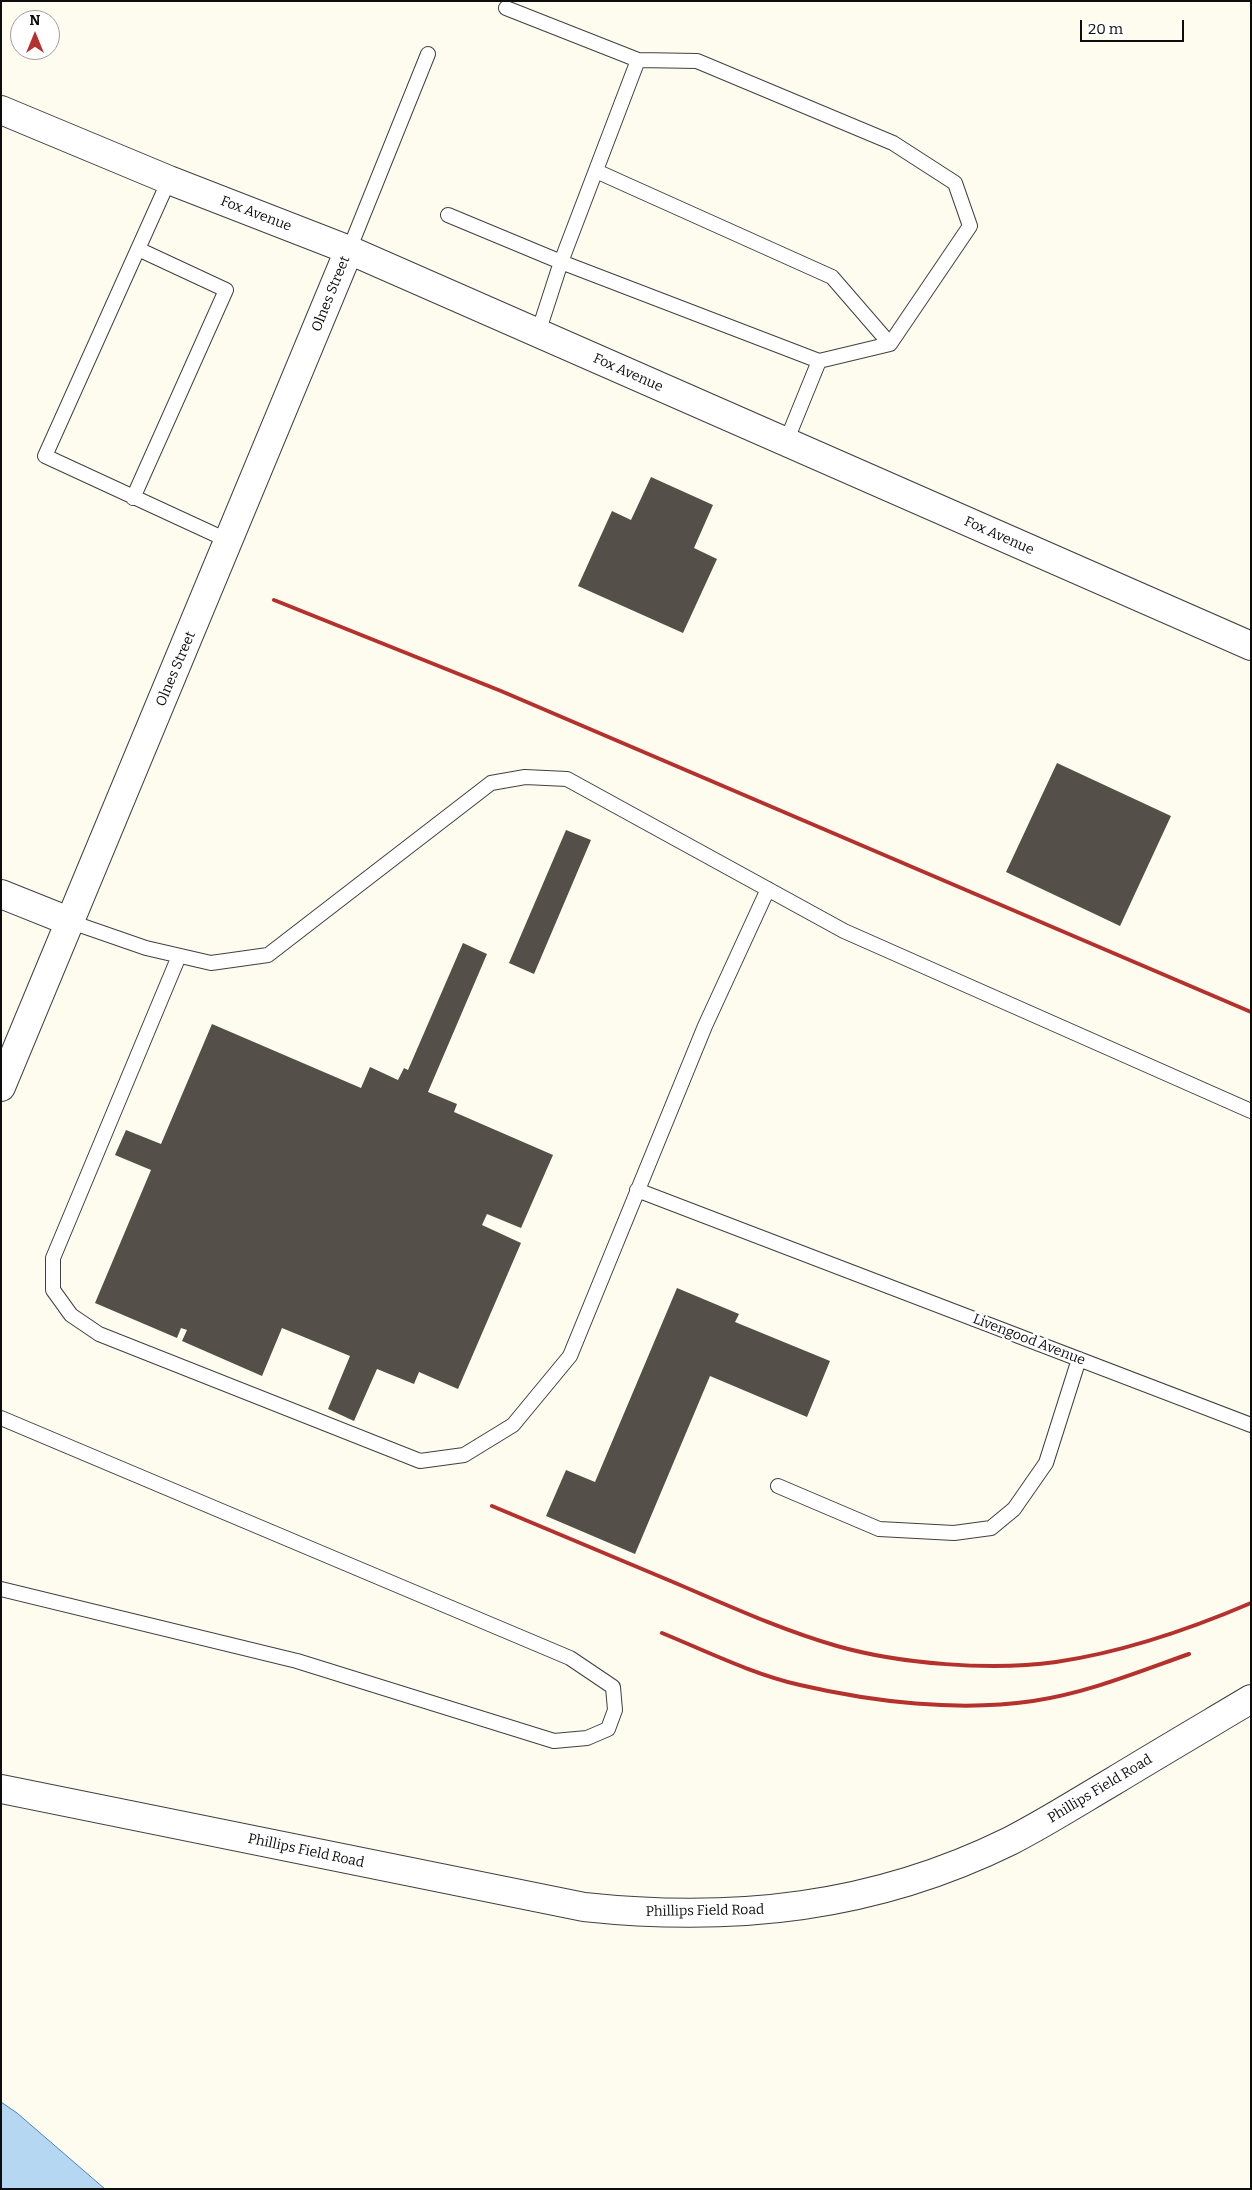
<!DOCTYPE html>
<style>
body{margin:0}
#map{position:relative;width:1252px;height:2190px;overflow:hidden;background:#fefcee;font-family:Bitter,serif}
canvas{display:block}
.frame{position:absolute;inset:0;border:2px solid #0d0d0d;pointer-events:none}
.north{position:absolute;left:10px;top:10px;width:50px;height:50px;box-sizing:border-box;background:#fff;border:1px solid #9e9e9e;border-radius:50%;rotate:0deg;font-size:14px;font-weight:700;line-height:20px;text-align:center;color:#0d0d0d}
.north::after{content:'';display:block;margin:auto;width:18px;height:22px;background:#b4312e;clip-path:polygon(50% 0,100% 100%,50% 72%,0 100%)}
.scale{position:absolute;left:1080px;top:20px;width:104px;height:22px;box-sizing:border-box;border:2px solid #0d0d0d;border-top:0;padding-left:6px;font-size:15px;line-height:18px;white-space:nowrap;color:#0d0d0d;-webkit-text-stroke:4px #fff;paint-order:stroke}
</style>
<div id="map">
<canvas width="1252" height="2190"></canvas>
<div class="frame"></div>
<div class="north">N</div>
<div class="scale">20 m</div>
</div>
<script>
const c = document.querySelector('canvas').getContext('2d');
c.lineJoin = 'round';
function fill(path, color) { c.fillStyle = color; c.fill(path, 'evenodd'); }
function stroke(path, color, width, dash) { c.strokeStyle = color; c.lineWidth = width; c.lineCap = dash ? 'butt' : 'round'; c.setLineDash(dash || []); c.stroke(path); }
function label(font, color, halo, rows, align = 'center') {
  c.font = font + ' Bitter,serif'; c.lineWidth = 5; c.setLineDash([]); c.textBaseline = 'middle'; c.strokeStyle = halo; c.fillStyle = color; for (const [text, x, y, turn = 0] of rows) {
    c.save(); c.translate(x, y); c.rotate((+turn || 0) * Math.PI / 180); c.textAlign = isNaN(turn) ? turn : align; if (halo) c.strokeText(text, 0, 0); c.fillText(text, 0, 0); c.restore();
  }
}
const water = new Path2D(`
 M 1,2102 L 17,2113 L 105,2189 L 1,2189 Z`);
fill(water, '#b6d7f2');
stroke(water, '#4187c5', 1);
fill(new Path2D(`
 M 651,477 L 713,505 L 694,548 L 717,559 L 683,633 L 578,586 L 612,511 L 631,520 Z
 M 1057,763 L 1171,816 L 1120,926 L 1006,872 Z
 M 566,830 L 591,840 L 534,974 L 509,963 Z
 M 463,943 L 487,954 L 428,1092 L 457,1104 L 454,1112 L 553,1155 L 521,1228 L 487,1214 L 482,1225 L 521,1243 L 458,1389 L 419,1372 L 414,1384 L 377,1369 L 354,1421 L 328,1409 L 350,1356 L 282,1328 L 262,1376 L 182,1341 L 187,1330 L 181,1328 L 177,1338 L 95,1303 L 151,1170 L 115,1155 L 126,1130 L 161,1144 L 212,1024 L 361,1088 L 370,1067 L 398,1080 L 404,1068 L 408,1070 Z
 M 677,1288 L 739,1314 L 735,1322 L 830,1361 L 807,1417 L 710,1376 L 635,1554 L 546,1516 L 566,1470 L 595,1482 Z`), '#554f4a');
const service = new Path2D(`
 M 506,8 L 638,60 L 561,262 L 819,361 L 786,442
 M 638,60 L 697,61 L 893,143 L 955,183 L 970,226 L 890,344 L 819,361
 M 596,171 L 832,277 L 890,344
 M 169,180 L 45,456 L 229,541
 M 448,215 L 561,262 L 538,333
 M 349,250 L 428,54
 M 133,498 L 226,290 L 138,249
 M 71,922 L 146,948 L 211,963 L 268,955 L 491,783 L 525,777 L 567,779 L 844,931 L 1251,1111
 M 179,956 L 53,1258 L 53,1290 L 71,1315 L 99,1334 L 420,1461 L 464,1455 L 513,1425 L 570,1356 L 705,1026 L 768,889
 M 637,1190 L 1251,1425
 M 1,1418 L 570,1658 L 613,1687 L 615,1710 L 608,1729 L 587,1738 L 554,1741 L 297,1661 L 1,1589
 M 778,1486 L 879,1529 L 954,1533 L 991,1528 L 1014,1509 L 1046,1463 L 1079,1359`);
const minor = new Path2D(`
 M 1,110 L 169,180 L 349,250 L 1251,646
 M 1,894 L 71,922
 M 1,1087 L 349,250`);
const tertiary = new Path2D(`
 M 1,1789 L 584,1907 C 734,1923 874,1908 1010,1841 C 1045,1823 1078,1802 1112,1782 C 1158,1754 1204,1727 1251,1699`);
stroke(service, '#404040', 16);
stroke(minor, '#404040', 30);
stroke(tertiary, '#404040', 30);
stroke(service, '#fff', 14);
stroke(minor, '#fff', 28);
stroke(tertiary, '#fff', 28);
stroke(new Path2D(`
 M 274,600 L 501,691 L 1251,1012
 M 492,1506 C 553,1531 613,1557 673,1582 C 727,1605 781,1630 837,1646 C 900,1664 991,1671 1056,1662 C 1124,1652 1188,1630 1251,1603
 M 662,1633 C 706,1651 752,1674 800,1685 C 873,1702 958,1712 1033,1701 C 1087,1693 1138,1672 1189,1654`), '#b4312e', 4);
label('14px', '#0d0d0d', '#fff', [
 ["Fox Avenue",256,214,21],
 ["Olnes Street",331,294,-68],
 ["Fox Avenue",628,373,24],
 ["Fox Avenue",999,536,24],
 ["Olnes Street",176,669,-67],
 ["Livengood Avenue",1029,1340,21],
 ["Phillips Field Road",1100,1789,-31],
 ["Phillips Field Road",306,1851,12],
 ["Phillips Field Road",705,1911,-1]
]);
</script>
